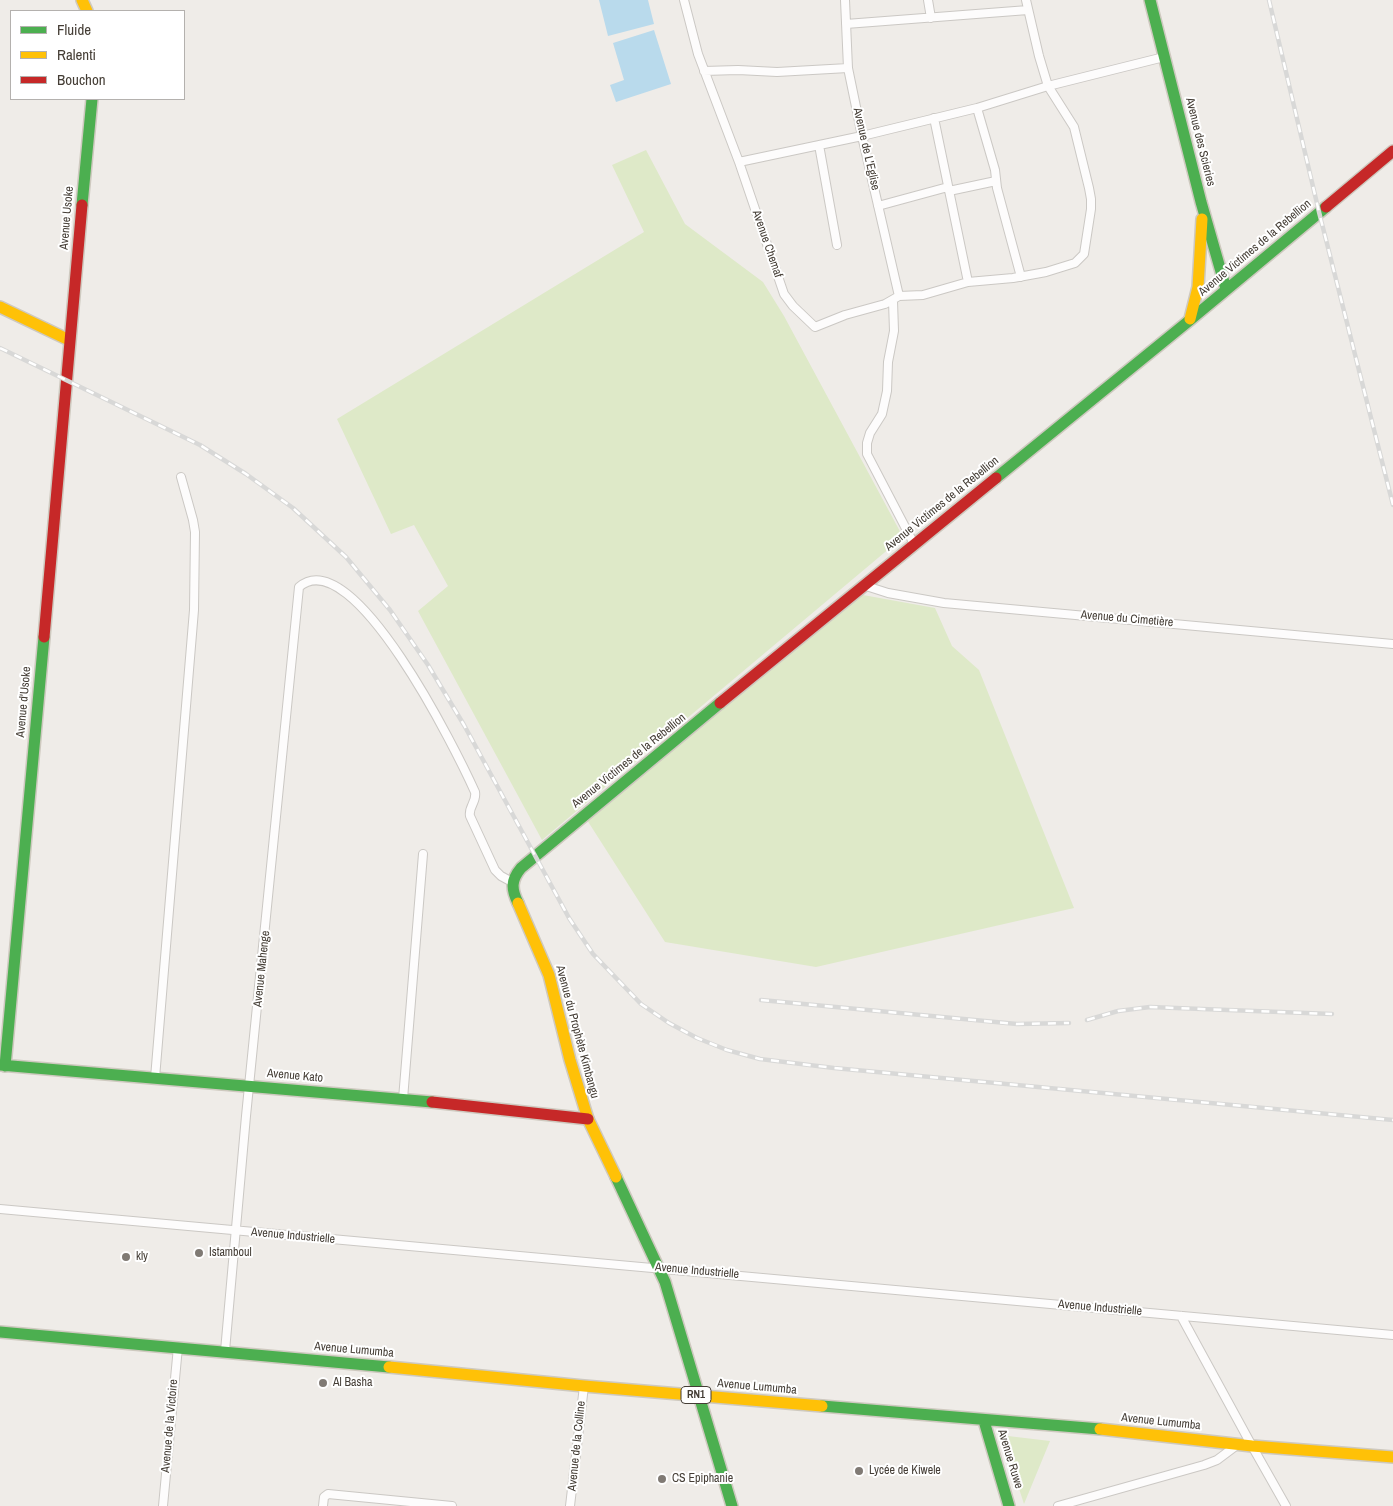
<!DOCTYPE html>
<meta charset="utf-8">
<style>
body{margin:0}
#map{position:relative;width:1393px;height:1506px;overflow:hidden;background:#efece8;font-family:"Archivo Narrow",sans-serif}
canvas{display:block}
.legend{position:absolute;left:10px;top:10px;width:175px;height:90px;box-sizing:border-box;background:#fff;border:1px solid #b4b1ae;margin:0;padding:6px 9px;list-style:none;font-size:15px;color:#443d35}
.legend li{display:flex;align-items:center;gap:10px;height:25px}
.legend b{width:25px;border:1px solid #b4b1ae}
</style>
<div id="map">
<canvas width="1393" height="1506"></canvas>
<ul class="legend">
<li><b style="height:6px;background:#4caf50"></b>Fluide</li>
<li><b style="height:6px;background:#ffc107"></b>Ralenti</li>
<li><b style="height:6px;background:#c62828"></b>Bouchon</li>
</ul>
</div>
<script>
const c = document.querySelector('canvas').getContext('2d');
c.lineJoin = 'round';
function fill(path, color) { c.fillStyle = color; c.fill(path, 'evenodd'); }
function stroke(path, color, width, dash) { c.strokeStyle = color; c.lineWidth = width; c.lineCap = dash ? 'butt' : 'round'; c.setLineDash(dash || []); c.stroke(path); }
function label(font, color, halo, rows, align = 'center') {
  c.font = font + ' "Archivo Narrow",sans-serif'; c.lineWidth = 4; c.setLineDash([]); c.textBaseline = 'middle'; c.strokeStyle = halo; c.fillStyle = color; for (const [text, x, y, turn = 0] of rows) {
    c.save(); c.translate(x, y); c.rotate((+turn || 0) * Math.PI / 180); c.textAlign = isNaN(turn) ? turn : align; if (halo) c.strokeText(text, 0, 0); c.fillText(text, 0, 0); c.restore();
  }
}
fill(new Path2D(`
 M 646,150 L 685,224 L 763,282 L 784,316 L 903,537 L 542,840 L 418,611 L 448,586 L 414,525 L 391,534 L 337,419 L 644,232 L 612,165 Z
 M 863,595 L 935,608 L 952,646 L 979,670 L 1074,908 L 816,967 L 665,942 L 587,820 Z
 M 1008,1436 L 1050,1441 L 1024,1504 L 1003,1439 Z`), '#dee9c8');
fill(new Path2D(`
 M 599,0 L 648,0 L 654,24 L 608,36 Z
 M 654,30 L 671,84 L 616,102 L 610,85 L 624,80 L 613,43 Z`), '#b9daec');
const street = new Path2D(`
 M 684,0 L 698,54 L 739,162 L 784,294 L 793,306 L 815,327 L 845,315 L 885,304 L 899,296 L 923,295 L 968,282 L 1013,278 L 1046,272 L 1075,263 L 1084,254 L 1091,209 L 1091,199 L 1089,188 L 1074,127 L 1048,86 L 1039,56 L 1026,0
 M 845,0 L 848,68 L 862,136 L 899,296
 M 928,0 L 931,18
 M 846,24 L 1028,10
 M 704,71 L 738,70 L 777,72 L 848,68
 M 977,108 L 995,170 L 997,188 L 1021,277
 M 934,118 L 968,282
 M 819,145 L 837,245
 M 739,162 L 862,136 L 977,108 L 1048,86 L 1164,57
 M 949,191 L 996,181
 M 878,206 L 948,187
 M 893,301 L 894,331 L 888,362 L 887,391 L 882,414 L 870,433 L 867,443 L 867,454 L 914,544
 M 863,585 L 888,593 L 944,603 L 1393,644
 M 155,1078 L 194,610 L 195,532 L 193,520 L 181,477
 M 403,1099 L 423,854
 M 0,1209 L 1393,1335
 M 1181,1316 L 1252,1446 L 1286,1506
 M 225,1351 L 246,1116 L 299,587 C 353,540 458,754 475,792 C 477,802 468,807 470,816 L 495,870 L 501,876 L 512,882
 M 163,1506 L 178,1347
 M 323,1506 L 324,1497 L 328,1494 L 452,1506
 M 570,1506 L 584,1386
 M 1058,1506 L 1204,1465 L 1217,1460 L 1237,1445`);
const fast = new Path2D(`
 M 1150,0 L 1201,202 L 1226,289
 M 82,205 L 92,99
 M 996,478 L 1190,320 L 1326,207
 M 518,903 C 511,889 511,880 521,868 L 720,703
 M 0,1065 L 432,1102
 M 5,1066 L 44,637
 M 616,1177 L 665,1282 L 732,1506
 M 0,1332 L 389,1367
 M 822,1406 L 1100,1429
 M 984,1421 L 1009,1506`);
const slow = new Path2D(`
 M 82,0 L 87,11
 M 0,307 L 69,340
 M 1190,319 L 1198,287 L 1202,219
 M 518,903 L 549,975 L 570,1060 L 588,1119 L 616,1177
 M 389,1367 L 584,1386 L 822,1406
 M 1100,1429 L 1252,1446 L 1393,1457`);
const jam = new Path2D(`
 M 1326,207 L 1393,151
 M 44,637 L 82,205
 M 720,703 L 996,478
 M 432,1102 L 588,1119`);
stroke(street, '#cbc8c4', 10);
stroke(fast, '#cec9bf', 14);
stroke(slow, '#cec9bf', 14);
stroke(jam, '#cec9bf', 14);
stroke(street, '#fdfcfc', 8);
stroke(fast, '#4caf50', 11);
stroke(slow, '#ffc107', 11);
stroke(jam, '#c62828', 11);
const rail = new Path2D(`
 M 1269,0 L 1319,212 L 1393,505
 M 0,348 L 200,445 L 246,474 L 293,508 L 346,557 L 390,610 L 428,665 L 464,725 L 569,918 L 593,954 L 641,1004 L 669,1023 L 697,1038 L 727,1050 L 760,1059 L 834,1068 L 1393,1120
 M 761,1000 L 1017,1024 L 1069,1023
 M 1087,1020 L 1118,1011 L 1150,1007 L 1332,1014`);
stroke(rail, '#d8d8d7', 4.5);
stroke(rail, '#fff', 2.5, [8]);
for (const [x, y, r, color] of [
 [199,1253,5,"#807a74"],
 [126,1257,5,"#807a74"],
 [323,1383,5,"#807a74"],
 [859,1471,5,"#807a74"],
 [662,1479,5,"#807a74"]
]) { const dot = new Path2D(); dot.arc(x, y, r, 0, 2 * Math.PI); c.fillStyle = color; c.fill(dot); stroke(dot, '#fff', 2); }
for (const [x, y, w] of [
 [696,1395,30]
]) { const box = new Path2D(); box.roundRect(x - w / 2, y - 8.5, w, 17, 4); c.fillStyle = '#fff'; c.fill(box); stroke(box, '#443d35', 1); }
label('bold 11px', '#443d35', null, [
 ["RN1",696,1395]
]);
label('12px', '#443d35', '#fff', [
 ["Avenue des Scieries",1200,142,76],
 ["Avenue de L'Eglise",866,149,77],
 ["Avenue Usoke",67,218,-85],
 ["Avenue Chemaf",767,244,71],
 ["Avenue Victimes de la Rebellion",1255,248,-40],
 ["Avenue Victimes de la Rebellion",942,504,-39],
 ["Avenue du Cimetière",1127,619,5],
 ["Avenue d'Usoke",24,702,-85],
 ["Avenue Victimes de la Rebellion",629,761,-39],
 ["Avenue Mahenge",262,969,-84],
 ["Avenue du Prophète Kimbangu",577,1032,75],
 ["Avenue Kato",295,1076,5],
 ["Avenue Industrielle",293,1236,5],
 ["Avenue Industrielle",697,1271,5],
 ["Avenue Industrielle",1100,1308,5],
 ["Avenue Lumumba",354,1350,5],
 ["Avenue Lumumba",757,1387,5],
 ["Avenue Lumumba",1161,1422,6],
 ["Avenue de la Victoire",170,1426,-85],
 ["Avenue de la Colline",577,1446,-84],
 ["Avenue Ruwe",1010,1459,73]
]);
label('12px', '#443d35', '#fff', [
 ["Istamboul",209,1253],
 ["kly",136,1257],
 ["Al Basha",333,1383],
 ["Lycée de Kiwele",869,1471],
 ["CS Epiphanie",672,1479]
], 'left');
</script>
